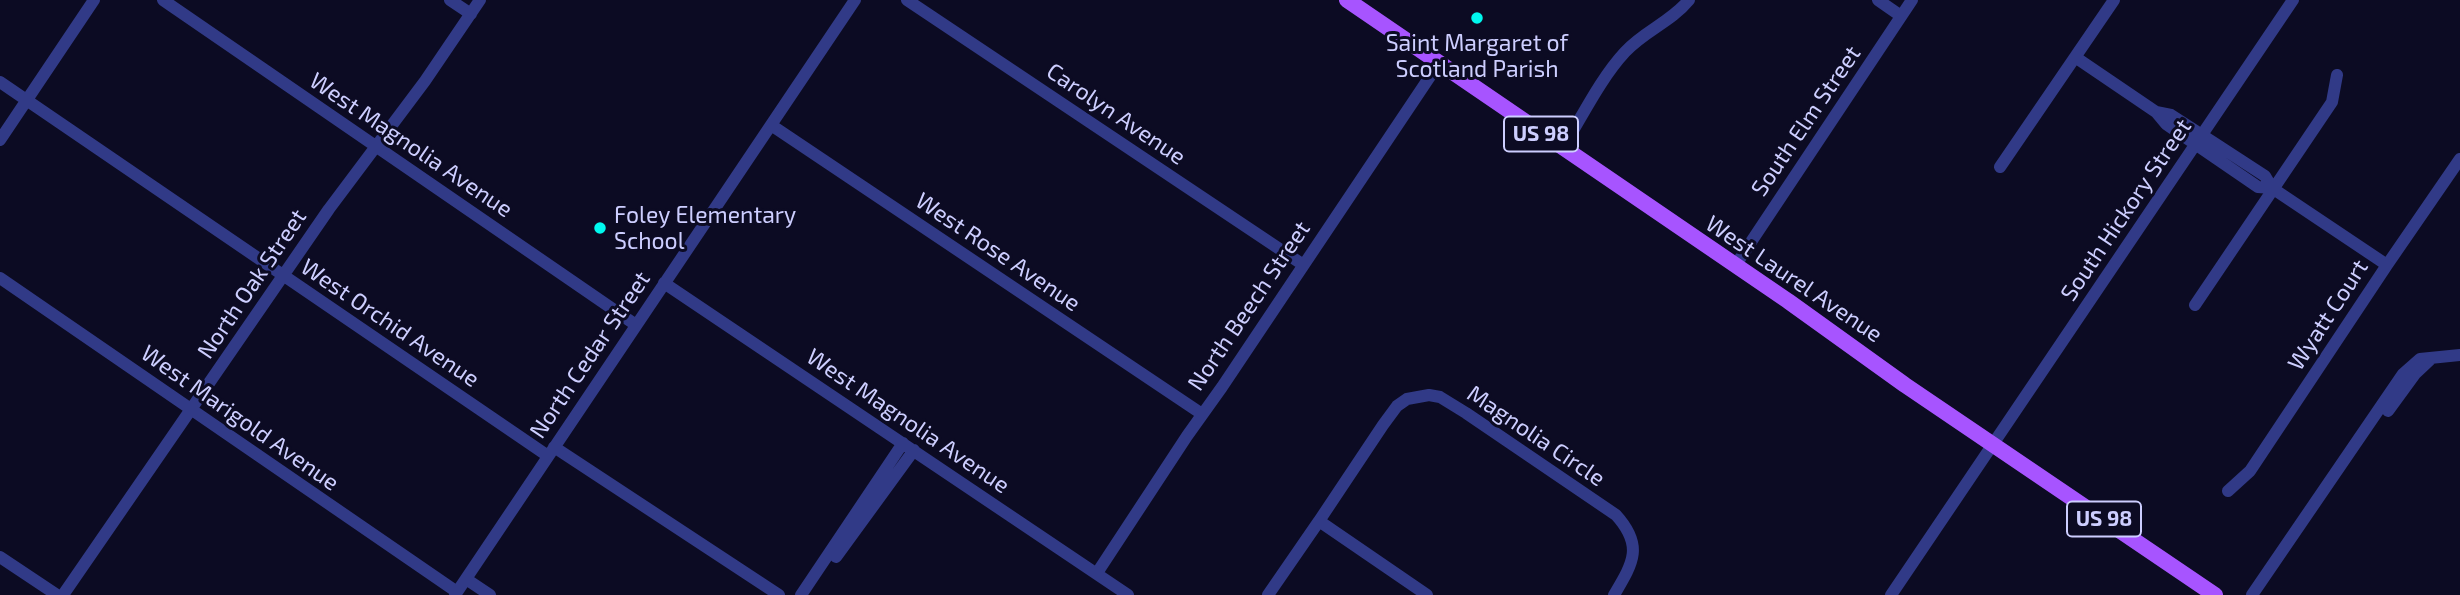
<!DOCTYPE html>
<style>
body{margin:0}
canvas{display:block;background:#0c0b23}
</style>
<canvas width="2460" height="595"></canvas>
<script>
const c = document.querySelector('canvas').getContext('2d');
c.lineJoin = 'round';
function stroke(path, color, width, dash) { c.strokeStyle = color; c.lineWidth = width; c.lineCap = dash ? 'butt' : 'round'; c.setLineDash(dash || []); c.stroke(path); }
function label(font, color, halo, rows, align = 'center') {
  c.font = font + ' "Exo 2",sans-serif'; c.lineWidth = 6; c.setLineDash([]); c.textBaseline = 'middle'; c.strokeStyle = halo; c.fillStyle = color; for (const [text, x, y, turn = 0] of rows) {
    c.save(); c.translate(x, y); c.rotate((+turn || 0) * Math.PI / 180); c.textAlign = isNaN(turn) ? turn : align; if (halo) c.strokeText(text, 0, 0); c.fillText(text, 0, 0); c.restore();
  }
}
stroke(new Path2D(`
 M 163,0 L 636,325
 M 450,0 L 471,14
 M 907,0 L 1302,264
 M 1878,0 L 1901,16
 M 2075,57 L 2156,112
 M 0,82 L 548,456
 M 2156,112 L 2171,115 L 2202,135 L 2265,176 L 2272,188 L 2258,187 L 2166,124 Z
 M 771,125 L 1202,414
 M 0,140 L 94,0
 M 1562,149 C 1582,117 1600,79 1625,52 C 1644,31 1671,22 1689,0
 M 2000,167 L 2114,0
 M 2272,188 L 2387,265
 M 1735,266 L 1912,0
 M 0,278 L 457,592
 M 664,283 L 1128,595
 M 2195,305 L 2332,102 L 2337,75
 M 2388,411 L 2415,374 L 2432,358
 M 554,447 L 779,595
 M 2228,491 L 2250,471 L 2387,265 L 2460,159
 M 0,557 L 57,595
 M 836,557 L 914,450
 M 1097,573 L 1187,436 L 1222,387 L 1439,63
 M 466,579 L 490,595
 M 63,595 L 329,209 L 425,81 L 480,0
 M 455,595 L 855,0
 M 801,595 L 903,443
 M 1268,595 L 1319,521
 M 1427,595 L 1319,521 L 1383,425 L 1397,406 L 1407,399 L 1429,395 L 1440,397 L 1466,413 L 1616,515 C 1644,546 1633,563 1614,595
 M 1891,595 L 2293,0
 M 2252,595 L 2403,374 L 2420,359 L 2460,355`), '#313a87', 12);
stroke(new Path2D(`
 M 1347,0 L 1788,301 L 1905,385 L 2215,595`), '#a754ff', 16);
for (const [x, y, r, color] of [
 [1477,18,7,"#00f8ee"],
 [600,228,7,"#00f8ee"]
]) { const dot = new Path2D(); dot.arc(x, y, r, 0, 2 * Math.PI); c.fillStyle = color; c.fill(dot); stroke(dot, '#0c0b23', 2.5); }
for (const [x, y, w] of [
 [1541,134,74],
 [2104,519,74]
]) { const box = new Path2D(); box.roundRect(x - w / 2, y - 17.5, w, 35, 5); c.fillStyle = '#0c0b23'; c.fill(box); stroke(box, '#cdceff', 2); }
label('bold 21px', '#cdceff', null, [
 ["US 98",1541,134],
 ["US 98",2104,519]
]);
label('23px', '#cdceff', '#0c0b23', [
 ["Saint Margaret of",1477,43],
 ["Scotland Parish",1477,69],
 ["Foley Elementary",614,215,"left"],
 ["School",614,241,"left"]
]);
label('23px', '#cdceff', '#0c0b23', [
 ["Carolyn Avenue",1116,114,34],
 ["South Elm Street",1806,121,-56],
 ["West Magnolia Avenue",411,145,34],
 ["South Hickory Street",2126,210,-56],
 ["West Rose Avenue",998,252,34],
 ["West Laurel Avenue",1794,279,34],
 ["North Oak Street",252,284,-56],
 ["North Beech Street",1249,306,-56],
 ["Wyatt Court",2328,315,-57],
 ["West Orchid Avenue",390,323,34],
 ["North Cedar Street",590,355,-56],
 ["West Marigold Avenue",240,418,35],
 ["West Magnolia Avenue",908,421,34],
 ["Magnolia Circle",1536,436,34]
]);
</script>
